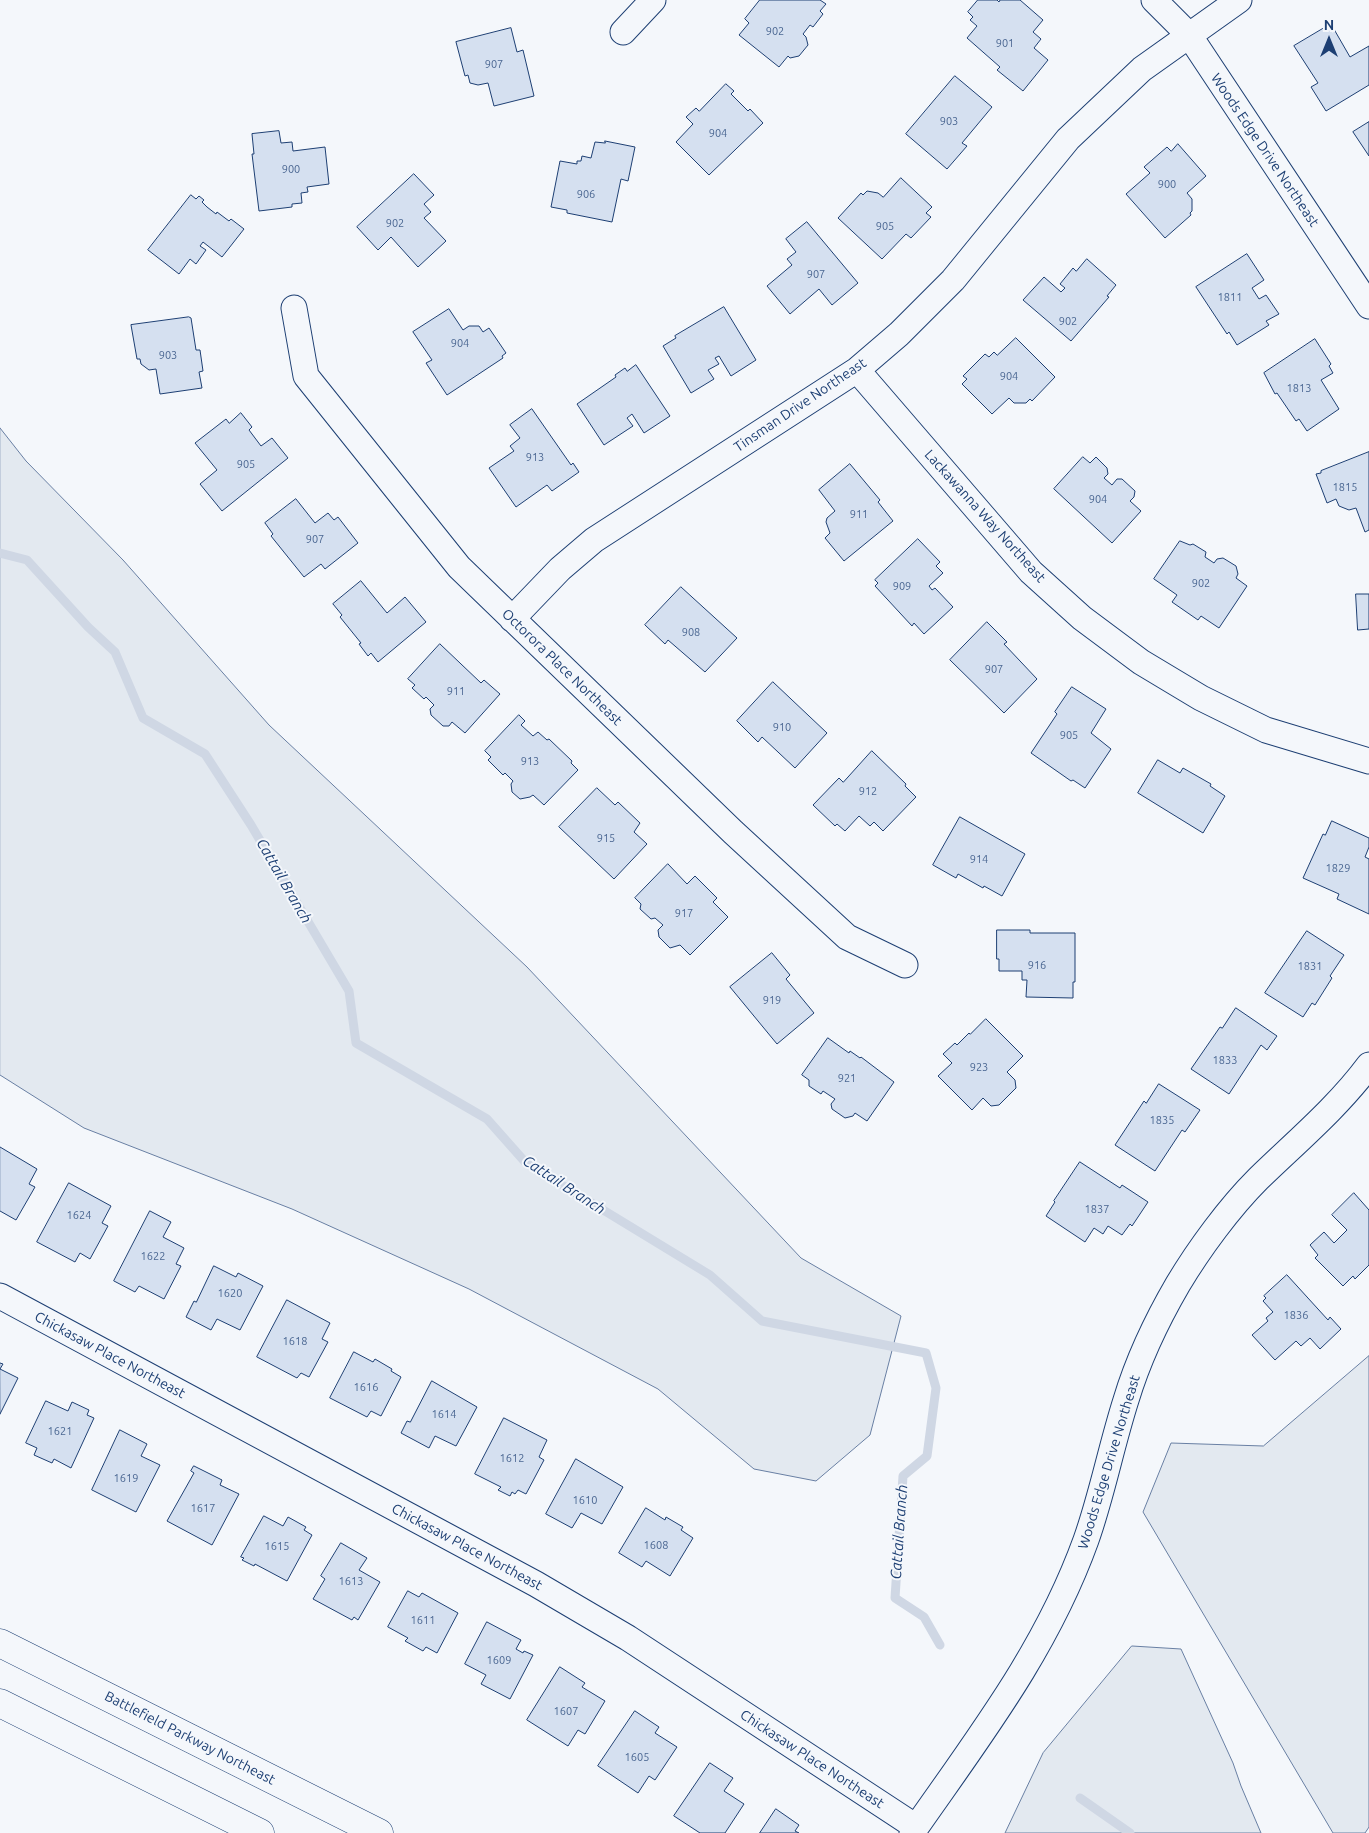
<!DOCTYPE html>
<style>
body{margin:0}
#map{position:relative;width:1369px;height:1833px;overflow:hidden;background:#f4f7fb;font-family:Ubuntu,sans-serif}
canvas{display:block}
.north{position:absolute;left:1304px;top:15px;width:50px;height:50px;-webkit-text-stroke:4px #f4f7fb;paint-order:stroke;rotate:0deg;font-size:14px;font-weight:700;line-height:20px;text-align:center;color:#1d3f73}
.north::after{content:'';display:block;margin:auto;width:18px;height:22px;background:#1d3f73;clip-path:polygon(50% 0,100% 100%,50% 72%,0 100%)}
</style>
<div id="map">
<canvas width="1369" height="1833"></canvas>
<div class="north">N</div>
</div>
<script>
const c = document.querySelector('canvas').getContext('2d');
c.lineJoin = 'round';
function fill(path, color) { c.fillStyle = color; c.fill(path, 'evenodd'); }
function stroke(path, color, width, dash) { c.strokeStyle = color; c.lineWidth = width; c.lineCap = dash ? 'butt' : 'round'; c.setLineDash(dash || []); c.stroke(path); }
function label(font, color, halo, rows, align = 'center') {
  c.font = font + ' Ubuntu,sans-serif'; c.lineWidth = 4; c.setLineDash([]); c.textBaseline = 'middle'; c.strokeStyle = halo; c.fillStyle = color; for (const [text, x, y, turn = 0] of rows) {
    c.save(); c.translate(x, y); c.rotate((+turn || 0) * Math.PI / 180); c.textAlign = isNaN(turn) ? turn : align; if (halo) c.strokeText(text, 0, 0); c.fillText(text, 0, 0); c.restore();
  }
}
const green = new Path2D(`
 M 0,428 L 26,461 L 123,560 L 269,725 L 527,967 L 801,1258 L 901,1316 L 870,1435 L 816,1481 L 754,1469 L 658,1389 L 469,1289 L 292,1209 L 84,1128 L 0,1075 Z
 M 1369,1356 L 1369,1827 L 1365,1833 L 1333,1833 L 1143,1512 L 1171,1443 L 1263,1446 Z
 M 1132,1646 L 1181,1649 L 1233,1763 L 1241,1786 L 1261,1833 L 1005,1833 L 1043,1753 Z`);
fill(green, '#e3e9f0');
stroke(green, '#687fa3', 1);
stroke(new Path2D(`
 M 0,553 L 27,560 L 88,627 L 115,652 L 143,718 L 205,754 L 251,825 L 349,991 L 356,1043 L 487,1119 L 526,1163 L 710,1275 L 762,1321 L 926,1353 L 936,1388 L 927,1456 L 903,1476 L 895,1598 L 924,1617 L 940,1645
 M 1080,1798 L 1130,1833`), '#cfd7e4', 9);
const building = new Path2D(`
 M 760,0 L 820,0 L 826,4 L 820,11 L 823,14 L 813,27 L 810,25 L 803,34 L 806,37 L 808,45 L 799,56 L 790,58 L 788,56 L 779,67 L 739,35 L 749,23 L 745,19 Z
 M 978,0 L 997,0 L 999,2 L 1000,0 L 1020,0 L 1043,20 L 1033,32 L 1041,39 L 1034,48 L 1048,60 L 1023,91 L 997,70 L 1000,67 L 967,38 L 977,26 L 970,20 L 973,17 L 968,12 Z
 M 1331,24 L 1350,57 L 1369,46 L 1369,85 L 1326,111 L 1311,87 L 1318,83 L 1294,46 Z
 M 511,28 L 517,52 L 523,50 L 534,96 L 494,106 L 488,83 L 478,85 L 470,83 L 468,75 L 465,76 L 456,42 Z
 M 955,76 L 992,107 L 962,143 L 967,146 L 947,169 L 906,134 Z
 M 726,84 L 734,91 L 731,94 L 748,111 L 750,109 L 763,123 L 709,175 L 676,142 L 693,124 L 686,117 L 696,108 L 699,111 Z
 M 1369,122 L 1369,156 L 1353,132 Z
 M 279,131 L 281,143 L 292,142 L 293,151 L 325,147 L 329,184 L 307,187 L 308,192 L 301,193 L 302,203 L 292,204 L 292,207 L 259,211 L 252,154 L 254,154 L 252,134 Z
 M 605,141 L 635,147 L 628,181 L 621,179 L 612,222 L 567,213 L 567,210 L 551,207 L 560,161 L 577,164 L 577,161 L 581,161 L 582,156 L 591,158 L 595,142 L 605,143 Z
 M 1178,144 L 1206,176 L 1187,193 L 1192,199 L 1192,211 L 1190,213 L 1191,215 L 1165,238 L 1126,194 L 1150,173 L 1144,167 L 1167,147 L 1171,151 Z
 M 414,174 L 434,195 L 424,204 L 431,212 L 424,218 L 446,241 L 418,267 L 391,237 L 378,250 L 357,227 Z
 M 901,178 L 932,207 L 926,213 L 931,217 L 911,238 L 906,234 L 882,259 L 838,218 L 861,193 L 863,195 L 867,191 L 878,193 L 883,197 Z
 M 191,195 L 196,199 L 199,196 L 204,200 L 202,202 L 207,207 L 216,214 L 217,212 L 229,221 L 231,219 L 244,229 L 222,257 L 203,242 L 200,246 L 206,250 L 196,264 L 190,259 L 179,274 L 148,250 Z
 M 807,222 L 858,283 L 832,305 L 819,289 L 790,314 L 767,286 L 792,265 L 787,259 L 796,252 L 786,239 Z
 M 1247,254 L 1264,280 L 1252,288 L 1259,299 L 1266,295 L 1279,314 L 1266,321 L 1269,325 L 1237,345 L 1229,332 L 1227,334 L 1196,287 Z
 M 1087,259 L 1116,285 L 1107,296 L 1109,297 L 1071,341 L 1023,300 L 1044,277 L 1061,292 L 1065,288 L 1060,284 L 1073,268 L 1076,271 Z
 M 724,307 L 756,360 L 731,376 L 719,356 L 715,358 L 719,364 L 708,370 L 714,379 L 691,393 L 663,346 L 676,338 L 675,336 Z
 M 449,309 L 463,330 L 469,326 L 479,326 L 483,332 L 489,328 L 506,353 L 502,356 L 503,358 L 447,395 L 426,363 L 432,360 L 413,332 Z
 M 189,317 L 191,318 L 196,350 L 200,350 L 203,371 L 199,372 L 202,388 L 160,394 L 156,369 L 149,370 L 141,364 L 140,359 L 137,359 L 131,325 Z
 M 1016,338 L 1055,377 L 1032,401 L 1030,399 L 1026,403 L 1014,403 L 1009,398 L 992,414 L 962,384 L 967,379 L 963,376 L 985,354 L 989,357 L 994,352 L 997,355 Z
 M 1315,339 L 1331,364 L 1329,366 L 1333,373 L 1321,380 L 1339,409 L 1307,431 L 1299,419 L 1296,421 L 1277,393 L 1275,394 L 1264,373 Z
 M 636,365 L 670,416 L 644,433 L 632,414 L 627,418 L 633,426 L 604,445 L 577,404 L 616,377 L 615,375 L 625,368 L 627,371 Z
 M 532,409 L 571,465 L 573,463 L 579,472 L 552,491 L 547,485 L 516,507 L 489,468 L 514,451 L 510,446 L 520,438 L 510,425 Z
 M 241,413 L 252,427 L 249,430 L 261,446 L 272,438 L 288,458 L 222,511 L 200,484 L 217,470 L 195,443 L 226,419 L 229,423 Z
 M 1369,452 L 1369,530 L 1365,532 L 1356,508 L 1349,510 L 1339,506 L 1336,499 L 1327,503 L 1316,474 L 1321,473 L 1321,471 Z
 M 1083,457 L 1090,463 L 1096,457 L 1107,468 L 1108,474 L 1104,478 L 1112,485 L 1117,479 L 1122,479 L 1135,491 L 1134,497 L 1130,501 L 1141,511 L 1112,543 L 1054,489 Z
 M 850,464 L 880,500 L 878,502 L 893,521 L 844,561 L 825,538 L 830,533 L 826,522 L 827,518 L 835,511 L 819,490 Z
 M 296,499 L 315,523 L 328,513 L 334,520 L 338,517 L 358,543 L 325,569 L 321,564 L 304,577 L 271,536 L 273,534 L 265,523 Z
 M 918,539 L 940,562 L 936,566 L 943,573 L 929,586 L 932,590 L 935,588 L 953,607 L 924,634 L 914,623 L 912,626 L 875,586 L 878,583 L 875,580 Z
 M 1180,541 L 1190,545 L 1193,544 L 1206,552 L 1205,557 L 1214,563 L 1217,559 L 1223,558 L 1236,566 L 1238,574 L 1236,578 L 1247,586 L 1219,628 L 1201,616 L 1198,620 L 1172,602 L 1177,595 L 1154,579 Z
 M 361,581 L 387,613 L 405,597 L 426,622 L 378,662 L 371,653 L 368,656 L 359,644 L 361,643 L 340,617 L 342,615 L 333,604 Z
 M 681,587 L 737,638 L 705,672 L 668,640 L 665,644 L 645,625 Z
 M 1356,594 L 1369,594 L 1369,629 L 1358,630 Z
 M 987,622 L 1007,642 L 1004,644 L 1037,679 L 1004,713 L 950,660 Z
 M 440,644 L 481,683 L 484,680 L 500,694 L 465,733 L 452,722 L 449,726 L 443,726 L 431,715 L 430,709 L 434,705 L 426,697 L 424,699 L 412,688 L 415,685 L 408,679 Z
 M 773,682 L 827,733 L 795,768 L 762,737 L 758,742 L 737,721 Z
 M 1072,687 L 1106,709 L 1091,733 L 1111,749 L 1085,788 L 1073,780 L 1071,781 L 1031,753 L 1057,714 L 1055,712 Z
 M 519,715 L 525,721 L 521,725 L 533,736 L 538,732 L 547,740 L 549,739 L 572,761 L 571,763 L 578,770 L 544,805 L 533,795 L 530,797 L 520,799 L 512,792 L 511,784 L 513,781 L 505,773 L 503,775 L 488,760 L 491,757 L 485,751 Z
 M 872,751 L 906,784 L 905,786 L 916,797 L 883,831 L 874,822 L 870,826 L 859,816 L 845,831 L 837,824 L 835,826 L 813,805 L 839,778 L 843,782 Z
 M 1158,760 L 1180,773 L 1183,768 L 1211,784 L 1210,786 L 1225,796 L 1203,833 L 1138,793 Z
 M 597,788 L 615,805 L 618,802 L 640,823 L 634,832 L 647,844 L 614,879 L 559,827 Z
 M 960,817 L 1025,854 L 1002,896 L 984,886 L 983,888 L 958,874 L 956,878 L 933,865 Z
 M 1332,821 L 1369,838 L 1369,847 L 1365,857 L 1369,859 L 1369,914 L 1337,899 L 1339,894 L 1303,878 L 1323,834 L 1325,835 Z
 M 668,864 L 687,884 L 695,876 L 717,898 L 713,902 L 728,917 L 690,955 L 680,945 L 670,948 L 659,937 L 658,930 L 663,925 L 655,918 L 651,919 L 640,909 L 641,904 L 635,898 Z
 M 997,930 L 1030,930 L 1030,933 L 1075,933 L 1075,982 L 1073,982 L 1073,998 L 1026,997 L 1027,980 L 1022,980 L 1022,971 L 999,971 L 999,959 L 997,959 Z
 M 1307,931 L 1344,955 L 1330,976 L 1332,978 L 1315,1005 L 1312,1003 L 1303,1017 L 1265,993 Z
 M 772,953 L 790,975 L 786,979 L 814,1013 L 777,1044 L 730,987 Z
 M 1236,1008 L 1277,1036 L 1267,1050 L 1261,1045 L 1229,1094 L 1191,1069 L 1220,1027 L 1222,1028 Z
 M 986,1019 L 1023,1056 L 1007,1072 L 1015,1080 L 1016,1088 L 999,1105 L 991,1106 L 983,1098 L 972,1110 L 938,1076 L 952,1063 L 943,1054 L 955,1043 L 957,1045 L 969,1033 L 970,1034 Z
 M 828,1038 L 849,1053 L 850,1051 L 860,1058 L 861,1057 L 894,1082 L 867,1121 L 855,1113 L 853,1116 L 845,1118 L 832,1109 L 831,1104 L 835,1099 L 823,1091 L 821,1094 L 809,1086 L 809,1080 L 802,1075 Z
 M 1159,1084 L 1200,1110 L 1185,1132 L 1182,1130 L 1155,1171 L 1115,1145 L 1144,1101 L 1146,1103 Z
 M 0,1147 L 37,1169 L 29,1184 L 35,1187 L 16,1220 L 0,1211 Z
 M 1080,1162 L 1120,1188 L 1122,1185 L 1148,1202 L 1132,1226 L 1130,1224 L 1122,1235 L 1108,1226 L 1103,1234 L 1094,1228 L 1085,1242 L 1046,1216 L 1055,1202 L 1054,1201 Z
 M 69,1183 L 111,1206 L 102,1223 L 108,1226 L 90,1259 L 80,1253 L 75,1262 L 37,1242 Z
 M 1354,1193 L 1369,1210 L 1369,1265 L 1355,1279 L 1353,1276 L 1343,1286 L 1315,1258 L 1318,1255 L 1310,1245 L 1324,1232 L 1334,1243 L 1347,1230 L 1332,1215 Z
 M 150,1211 L 171,1222 L 163,1237 L 184,1248 L 176,1264 L 181,1266 L 164,1299 L 139,1286 L 135,1292 L 114,1281 Z
 M 214,1266 L 236,1277 L 238,1273 L 263,1286 L 240,1330 L 217,1319 L 211,1330 L 186,1317 L 194,1301 L 196,1302 Z
 M 1287,1275 L 1328,1320 L 1330,1317 L 1341,1329 L 1320,1349 L 1310,1338 L 1301,1346 L 1296,1341 L 1275,1360 L 1252,1335 L 1268,1321 L 1266,1318 L 1273,1312 L 1263,1301 L 1266,1298 L 1264,1296 Z
 M 287,1300 L 330,1323 L 322,1339 L 328,1342 L 309,1377 L 301,1373 L 297,1378 L 257,1357 Z
 M 354,1352 L 373,1362 L 375,1359 L 392,1369 L 391,1371 L 401,1377 L 381,1416 L 371,1411 L 367,1417 L 330,1398 Z
 M 0,1363 L 3,1364 L 0,1369 L 18,1378 L 0,1414 Z
 M 432,1381 L 477,1407 L 456,1446 L 435,1436 L 429,1448 L 401,1433 L 407,1421 L 410,1422 Z
 M 46,1401 L 68,1411 L 72,1402 L 89,1410 L 87,1415 L 94,1418 L 71,1468 L 54,1459 L 52,1463 L 34,1455 L 37,1448 L 26,1443 Z
 M 504,1418 L 547,1440 L 539,1457 L 544,1460 L 526,1494 L 518,1490 L 515,1494 L 512,1492 L 510,1496 L 498,1490 L 501,1487 L 475,1474 Z
 M 120,1430 L 147,1444 L 141,1456 L 160,1465 L 136,1512 L 92,1490 Z
 M 576,1459 L 623,1487 L 602,1524 L 581,1513 L 572,1528 L 546,1514 Z
 M 194,1466 L 222,1480 L 220,1485 L 239,1494 L 212,1545 L 167,1521 L 194,1473 L 191,1471 Z
 M 646,1508 L 665,1520 L 666,1517 L 683,1527 L 681,1530 L 693,1538 L 670,1576 L 646,1561 L 642,1567 L 619,1553 Z
 M 264,1516 L 283,1526 L 288,1517 L 306,1527 L 304,1530 L 312,1535 L 287,1581 L 255,1564 L 254,1566 L 242,1560 L 244,1558 L 241,1557 Z
 M 341,1543 L 367,1558 L 359,1570 L 380,1582 L 358,1620 L 354,1617 L 352,1620 L 313,1599 L 325,1579 L 321,1576 Z
 M 408,1591 L 419,1597 L 422,1593 L 458,1613 L 437,1653 L 426,1647 L 423,1651 L 405,1641 L 408,1638 L 388,1627 Z
 M 487,1622 L 521,1640 L 516,1649 L 523,1653 L 524,1651 L 533,1655 L 510,1699 L 481,1684 L 486,1675 L 465,1664 Z
 M 560,1667 L 585,1683 L 582,1687 L 605,1701 L 585,1734 L 578,1730 L 568,1746 L 527,1720 Z
 M 635,1711 L 659,1727 L 655,1733 L 677,1747 L 655,1780 L 649,1776 L 638,1793 L 598,1766 Z
 M 710,1763 L 733,1778 L 724,1791 L 744,1804 L 725,1833 L 700,1833 L 674,1816 Z
 M 776,1809 L 799,1825 L 795,1831 L 799,1833 L 760,1833 Z`);
fill(building, '#d5e0f0');
stroke(building, '#1d3f73', 1);
const minor = new Path2D(`
 M 1154,0 L 1189,35 L 1369,306
 M 623,32 L 653,0
 M 294,308 L 306,376 L 459,567 L 733,832 L 847,937 L 905,965
 M 857,370 L 1031,572 L 1082,618 L 1141,662 L 1201,698 L 1266,730 L 1369,761
 M 512,619 L 560,569 L 594,540 L 857,370 L 899,334 L 953,280 L 1068,139 L 1142,69 L 1239,0
 M 0,1296 L 536,1584 L 628,1638 L 916,1827
 M 912,1833 C 978,1738 1046,1651 1086,1540 C 1102,1495 1111,1447 1126,1400 C 1138,1360 1157,1320 1178,1284 C 1199,1249 1229,1208 1258,1179 C 1296,1142 1337,1108 1369,1065`);
const secondary = new Path2D(`
 M 0,1643 L 379,1833
 M 0,1703 L 260,1833`);
stroke(minor, '#1d3f73', 27);
stroke(secondary, '#1d3f73', 29);
stroke(minor, '#f4f7fb', 25);
stroke(secondary, '#f4f7fb', 28);
label('11px', '#4b6792', null, [
 ["902",775,31],
 ["901",1005,43],
 ["907",494,64],
 ["903",949,121],
 ["904",718,133],
 ["900",291,169],
 ["900",1167,184],
 ["906",586,194],
 ["902",395,223],
 ["905",885,226],
 ["907",816,274],
 ["1811",1230,297],
 ["902",1068,321],
 ["904",460,343],
 ["903",168,355],
 ["904",1009,376],
 ["1813",1299,388],
 ["913",535,457],
 ["905",246,464],
 ["1815",1345,487],
 ["904",1098,499],
 ["911",859,514],
 ["907",315,539],
 ["902",1201,583],
 ["909",902,586],
 ["908",691,632],
 ["907",994,669],
 ["911",456,691],
 ["910",782,727],
 ["905",1069,735],
 ["913",530,761],
 ["912",868,791],
 ["915",606,838],
 ["914",979,859],
 ["1829",1338,868],
 ["917",684,913],
 ["916",1037,965],
 ["1831",1310,966],
 ["919",772,1000],
 ["1833",1225,1060],
 ["923",979,1067],
 ["921",847,1078],
 ["1835",1162,1120],
 ["1837",1097,1209],
 ["1624",79,1215],
 ["1622",153,1256],
 ["1620",230,1293],
 ["1836",1296,1315],
 ["1618",295,1341],
 ["1616",366,1387],
 ["1614",444,1414],
 ["1621",60,1431],
 ["1612",512,1458],
 ["1619",126,1478],
 ["1610",585,1500],
 ["1617",203,1508],
 ["1608",656,1545],
 ["1615",277,1546],
 ["1613",351,1581],
 ["1611",423,1620],
 ["1609",499,1660],
 ["1607",566,1711],
 ["1605",637,1757]
]);
label('14px', '#1d3f73', '#f4f7fb', [
 ["Woods Edge Drive Northeast",1265,150,56],
 ["Tinsman Drive Northeast",800,405,-34],
 ["Lackawanna Way Northeast",985,516,48],
 ["Octorora Place Northeast",562,667,44],
 ["Chickasaw Place Northeast",110,1355,28],
 ["Woods Edge Drive Northeast",1109,1462,-73],
 ["Chickasaw Place Northeast",467,1547,28],
 ["Battlefield Parkway Northeast",190,1738,27],
 ["Chickasaw Place Northeast",812,1759,33]
]);
label('italic 15px', '#1d3f73', '#f4f7fb', [
 ["Cattail Branch",284,881,60],
 ["Cattail Branch",564,1185,33],
 ["Cattail Branch",899,1532,-86]
]);
</script>
